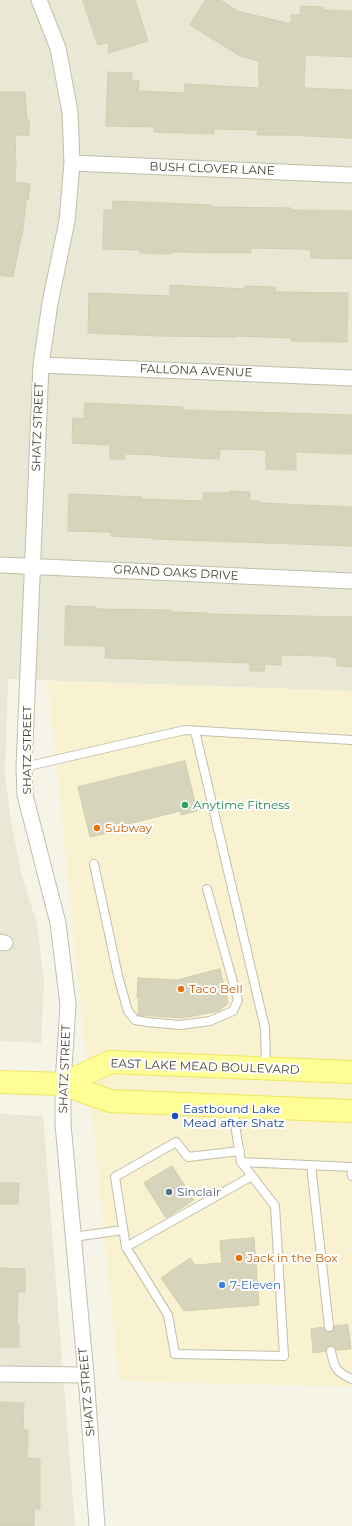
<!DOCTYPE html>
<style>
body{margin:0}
canvas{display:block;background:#f5f4e7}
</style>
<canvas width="352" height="1526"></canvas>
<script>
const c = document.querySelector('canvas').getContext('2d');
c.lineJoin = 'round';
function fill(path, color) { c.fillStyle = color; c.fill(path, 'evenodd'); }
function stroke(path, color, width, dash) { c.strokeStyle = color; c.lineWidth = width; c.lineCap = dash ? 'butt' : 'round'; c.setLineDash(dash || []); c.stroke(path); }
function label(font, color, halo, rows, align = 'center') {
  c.font = font + ' Montserrat,sans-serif'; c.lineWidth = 4; c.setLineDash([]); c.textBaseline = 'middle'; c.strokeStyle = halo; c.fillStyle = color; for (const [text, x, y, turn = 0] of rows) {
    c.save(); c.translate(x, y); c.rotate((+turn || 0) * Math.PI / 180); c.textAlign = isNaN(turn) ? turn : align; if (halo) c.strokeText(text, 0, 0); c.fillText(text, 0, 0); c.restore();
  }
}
fill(new Path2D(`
 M 0,0 L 352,0 L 352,691 L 8,679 L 5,774 L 11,822 L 22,876 L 37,924 L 44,983 L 41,1043 L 0,1041 Z
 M 0,1114 L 43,1116 L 75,1526 L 0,1526 Z`), '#e9e8d5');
fill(new Path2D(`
 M 48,681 L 352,691 L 352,1387 L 119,1381 Z`), '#f8f2d1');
const building = new Path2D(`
 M 83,0 L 135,0 L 148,41 L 108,53 L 109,42 L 98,45 Z
 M 206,0 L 220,0 L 237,11 L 291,24 L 291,15 L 300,15 L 301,6 L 323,7 L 323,10 L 352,11 L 352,57 L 305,55 L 304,88 L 352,90 L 352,138 L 288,135 L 257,135 L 258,130 L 214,129 L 214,134 L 154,132 L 154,127 L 106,126 L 108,72 L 132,73 L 132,81 L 139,81 L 138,91 L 184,93 L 185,84 L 259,88 L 259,61 L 240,56 L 190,25 Z
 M 0,92 L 25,92 L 27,120 L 29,120 L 29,135 L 15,135 L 16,167 L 15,182 L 30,184 L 28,200 L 26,200 L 22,237 L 21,237 L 13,277 L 0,275 Z
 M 113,201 L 212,205 L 212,207 L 291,208 L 291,210 L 352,211 L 352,259 L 311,258 L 311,250 L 299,249 L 251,248 L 251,253 L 171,252 L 171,254 L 140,253 L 140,250 L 103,249 L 104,210 L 113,210 Z
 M 170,285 L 245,289 L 245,286 L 275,287 L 275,292 L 348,293 L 347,342 L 291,341 L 291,338 L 236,336 L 236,337 L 159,336 L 88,333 L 89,293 L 170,296 Z
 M 85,403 L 183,407 L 182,410 L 352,415 L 352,454 L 296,452 L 296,470 L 266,469 L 266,450 L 220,449 L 219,459 L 159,456 L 159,455 L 125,454 L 125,459 L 110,459 L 110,445 L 72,443 L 73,418 L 84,419 Z
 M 230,491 L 250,492 L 250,501 L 260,501 L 260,503 L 352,507 L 352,546 L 153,539 L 153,538 L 111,536 L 111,532 L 68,531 L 69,494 L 142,497 L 142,499 L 203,501 L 203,493 L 230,493 Z
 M 66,606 L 96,607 L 96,609 L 171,610 L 171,612 L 207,613 L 207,614 L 352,617 L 352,667 L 337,666 L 337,658 L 325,656 L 281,655 L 281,665 L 265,664 L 264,671 L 250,671 L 250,663 L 105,658 L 106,646 L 65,645 Z
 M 185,761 L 197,811 L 181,815 L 180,811 L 124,825 L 125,829 L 90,837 L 78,787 Z
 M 220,969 L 228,1003 L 219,1011 L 183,1018 L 138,1015 L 139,998 L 137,998 L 138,978 L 177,980 Z
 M 172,1166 L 194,1200 L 166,1218 L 144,1183 Z
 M 0,1183 L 19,1183 L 18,1204 L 0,1204 Z
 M 254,1238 L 259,1305 L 184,1311 L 161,1278 L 190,1258 L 195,1265 L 222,1263 L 220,1241 Z
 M 0,1268 L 25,1269 L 25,1292 L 18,1292 L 17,1326 L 19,1326 L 19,1347 L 0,1347 Z
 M 348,1325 L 351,1349 L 336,1350 L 335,1347 L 330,1346 L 327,1347 L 326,1351 L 313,1353 L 311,1329 L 324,1327 L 325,1331 L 329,1332 L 333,1331 L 334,1326 Z
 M 0,1402 L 24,1403 L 23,1430 L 28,1430 L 27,1458 L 40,1459 L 40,1509 L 34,1509 L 34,1526 L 0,1526 Z`);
fill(building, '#d7d4bc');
stroke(building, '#d2ceae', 1);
const service = new Path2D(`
 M 195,731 L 265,1028 L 266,1067
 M 24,767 L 185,730 L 352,740
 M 94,864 L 119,980 L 128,1011 L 135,1020 L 147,1022 L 180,1025 L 210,1021 L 233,1011 L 238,1000 L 207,889
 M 232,1106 L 241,1162 L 352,1167
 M 241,1162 L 275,1206 L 284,1356 L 175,1354 L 168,1315 L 126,1247 L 252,1176
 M 311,1165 L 329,1327
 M 351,1167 L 352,1176
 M 73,1237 L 123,1230
 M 126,1247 L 115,1177 L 176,1142 L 188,1157 L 240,1151
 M 331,1351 C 334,1368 336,1372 352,1379`);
const minor = new Path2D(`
 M 39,0 L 58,48 L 70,112 L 72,163 L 67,221 L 50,303 L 41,365 L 24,767 L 25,795 L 58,923 L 68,1005 L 63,1084 L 63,1124 L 86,1375 L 97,1526
 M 72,163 L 352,175
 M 41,365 L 352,378
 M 0,565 L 352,581
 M 0,942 L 5,943
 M 0,1374 L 86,1375`);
const primary = new Path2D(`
 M 0,1082 L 63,1084 L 110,1101 L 352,1111
 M 63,1084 L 110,1062 L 352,1072`);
stroke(service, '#c1bfa9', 10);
stroke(minor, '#c1bfa9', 17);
stroke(primary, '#ece75e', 24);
stroke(service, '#fff', 8);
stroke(minor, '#fff', 15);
stroke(primary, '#fffd96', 22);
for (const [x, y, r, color] of [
 [185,805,4,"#2e9e5b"],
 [97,828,4,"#e8710a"],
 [181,989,4,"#e8710a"],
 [175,1116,4,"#1a4fb4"],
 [169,1192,4,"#5c6f8a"],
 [239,1258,4,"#e8710a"],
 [222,1285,4,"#3f7fe0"]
]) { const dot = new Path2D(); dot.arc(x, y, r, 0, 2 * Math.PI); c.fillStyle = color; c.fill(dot); stroke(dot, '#fff', 1.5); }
label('12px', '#484635', '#fff', [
 ["BUSH CLOVER LANE",212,169,2],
 ["FALLONA AVENUE",196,371,2],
 ["SHATZ STREET",38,427,-88],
 ["GRAND OAKS DRIVE",176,573,3],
 ["SHATZ STREET",27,750,-90],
 ["EAST LAKE MEAD BOULEVARD",205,1067,2],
 ["SHATZ STREET",65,1069,-88],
 ["SHATZ STREET",87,1392,-95]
]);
label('12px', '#27864d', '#fff', [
 ["Anytime Fitness",193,805]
], 'left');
label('12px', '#c56008', '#fff', [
 ["Subway",105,828],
 ["Taco Bell",189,989],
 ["Jack in the Box",247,1258]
], 'left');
label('12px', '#164399', '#fff', [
 ["Eastbound Lake",183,1109],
 ["Mead after Shatz",183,1123]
], 'left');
label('12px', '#4e5e75', '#fff', [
 ["Sinclair",177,1192]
], 'left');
label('12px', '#366cbe', '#fff', [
 ["7-Eleven",230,1285]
], 'left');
</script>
